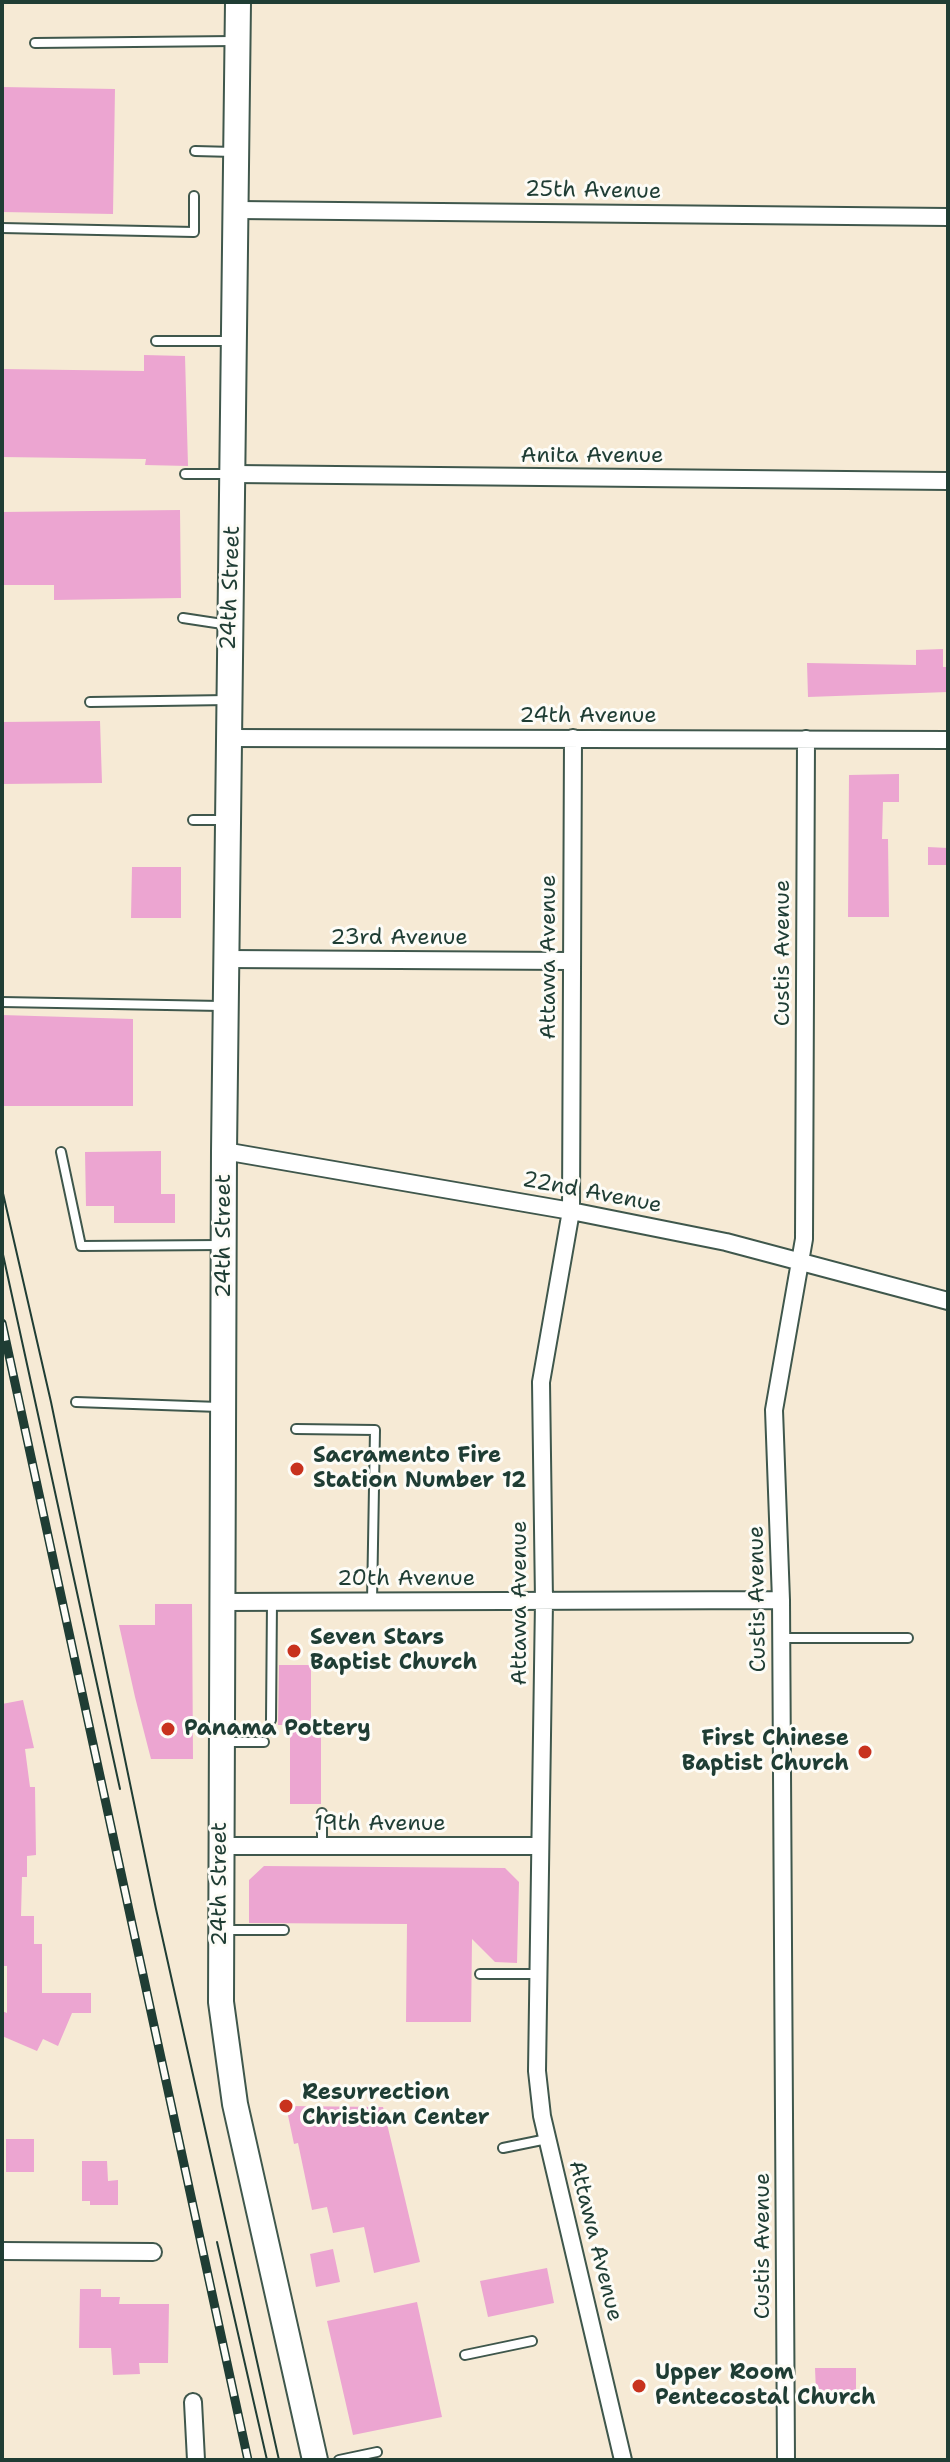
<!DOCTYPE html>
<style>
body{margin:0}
#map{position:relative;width:950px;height:2462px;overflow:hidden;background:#f6ead5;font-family:"Shantell Sans",sans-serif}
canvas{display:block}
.frame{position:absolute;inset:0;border:4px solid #1f3d34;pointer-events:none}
</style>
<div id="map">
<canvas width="950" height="2462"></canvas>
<div class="frame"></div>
</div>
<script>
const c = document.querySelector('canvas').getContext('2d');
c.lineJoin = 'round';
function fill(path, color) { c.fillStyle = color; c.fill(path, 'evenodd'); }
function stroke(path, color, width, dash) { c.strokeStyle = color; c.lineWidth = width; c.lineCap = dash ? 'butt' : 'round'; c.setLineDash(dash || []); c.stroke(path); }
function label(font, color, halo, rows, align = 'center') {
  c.font = font + ' "Shantell Sans",sans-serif'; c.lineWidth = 6; c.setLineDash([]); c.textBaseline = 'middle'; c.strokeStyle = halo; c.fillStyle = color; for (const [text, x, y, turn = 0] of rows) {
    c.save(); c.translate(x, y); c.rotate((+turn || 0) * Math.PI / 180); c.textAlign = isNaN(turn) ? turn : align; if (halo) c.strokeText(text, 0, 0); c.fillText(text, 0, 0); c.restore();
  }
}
fill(new Path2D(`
 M 2,87 L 115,89 L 113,214 L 2,212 Z
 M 144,355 L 185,356 L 188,466 L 145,465 L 146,459 L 2,457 L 2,369 L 144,371 Z
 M 180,510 L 181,598 L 54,600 L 54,585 L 2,585 L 2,512 Z
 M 943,649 L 943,667 L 948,667 L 948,692 L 808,697 L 807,663 L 916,665 L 916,650 Z
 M 100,721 L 102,783 L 2,784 L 2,722 Z
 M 899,774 L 899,802 L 883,802 L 882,839 L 888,839 L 889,917 L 848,917 L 849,775 Z
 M 928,847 L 948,848 L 948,865 L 928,865 Z
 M 132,867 L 181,867 L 181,918 L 131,918 Z
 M 2,1015 L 133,1019 L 133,1106 L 2,1106 Z
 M 161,1151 L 161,1194 L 175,1194 L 175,1223 L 114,1223 L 114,1206 L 86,1206 L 85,1152 Z
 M 155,1604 L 192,1604 L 193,1759 L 151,1759 L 135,1697 L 119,1625 L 155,1625 Z
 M 279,1665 L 311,1665 L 311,1730 L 321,1730 L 321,1804 L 290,1804 L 290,1725 L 278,1725 Z
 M 23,1700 L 34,1748 L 25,1749 L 30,1787 L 35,1787 L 36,1855 L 27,1856 L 27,1877 L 22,1877 L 21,1916 L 34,1916 L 34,1944 L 42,1944 L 42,1993 L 91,1993 L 91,2013 L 72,2013 L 58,2046 L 43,2039 L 37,2051 L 2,2036 L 2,2011 L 7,2013 L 7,1966 L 2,1966 L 2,1704 Z
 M 264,1866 L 505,1868 L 519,1882 L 517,1963 L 495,1962 L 472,1939 L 471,2022 L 406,2022 L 407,1924 L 249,1923 L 249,1880 Z
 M 286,2106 L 383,2107 L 420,2262 L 374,2273 L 364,2227 L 333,2233 L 327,2207 L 312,2210 L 298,2143 L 294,2144 Z
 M 6,2139 L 34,2139 L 34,2172 L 6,2172 Z
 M 82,2161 L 107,2161 L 108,2181 L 118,2180 L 118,2205 L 90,2205 L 90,2201 L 82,2201 Z
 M 333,2249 L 340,2282 L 316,2287 L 310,2254 Z
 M 547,2268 L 554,2303 L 488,2317 L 480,2281 Z
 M 80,2289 L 101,2289 L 101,2297 L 120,2297 L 119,2304 L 169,2304 L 168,2363 L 139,2363 L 140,2374 L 113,2375 L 111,2348 L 79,2348 Z
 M 417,2302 L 442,2417 L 353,2435 L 327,2321 Z
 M 815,2368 L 856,2368 L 856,2392 L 816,2392 Z`), '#eca5d1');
const lane = new Path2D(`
 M 35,43 L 234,41
 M 195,151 L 234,152
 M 2,228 L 194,232 L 194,196
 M 156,341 L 232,341
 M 185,474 L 230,474
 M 183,618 L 229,625
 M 90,702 L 228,700
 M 193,820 L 227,820
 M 2,1002 L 221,1006
 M 61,1152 L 81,1246 L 220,1245
 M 76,1402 L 219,1407
 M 296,1429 L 375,1430 L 372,1601
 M 782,1638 L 908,1638
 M 271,1720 L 272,1602
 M 225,1742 L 264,1742
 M 322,1846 L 322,1813
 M 225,1930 L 284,1930
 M 480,1974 L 538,1974
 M 503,2148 L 547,2139
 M 465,2355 L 532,2341
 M 339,2460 L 377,2452`);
const street = new Path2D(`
 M 238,210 L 948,217
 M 235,474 L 948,481
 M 229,738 L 948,740
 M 573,738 L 571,1211 L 541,1382 L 544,1601 L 537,2071 L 542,2116 L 623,2460
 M 227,959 L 570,961
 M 224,1151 L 571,1211 L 726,1242 L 948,1301
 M 223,1602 L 781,1600
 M 221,1846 L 539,1846
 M 2,2251 L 153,2252
 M 193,2402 L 196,2460
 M 786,2460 L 781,1600 L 774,1410 L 804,1239 L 806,739`);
const secondary = new Path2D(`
 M 238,2 L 224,1151 L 221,2002 L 235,2104 L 315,2460`);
stroke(lane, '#3f574c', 12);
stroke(street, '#3f574c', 20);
stroke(secondary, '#3f574c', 28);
stroke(lane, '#fff', 8);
stroke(street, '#fff', 16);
stroke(secondary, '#fff', 24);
stroke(new Path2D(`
 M 2,1189 L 51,1402 L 156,1909 L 279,2460
 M 2,1250 L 120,1789
 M 217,2242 L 267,2460`), '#1f3d34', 2);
const rail = new Path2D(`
 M 2,1323 L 248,2460`);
stroke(rail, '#1f3d34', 9);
stroke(rail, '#fdfcf7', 6, [18]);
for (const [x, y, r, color] of [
 [297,1469,8,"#c8321e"],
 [294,1651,8,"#c8321e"],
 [168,1729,8,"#c8321e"],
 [865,1752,8,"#c8321e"],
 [286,2106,8,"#c8321e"],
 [639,2386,8,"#c8321e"]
]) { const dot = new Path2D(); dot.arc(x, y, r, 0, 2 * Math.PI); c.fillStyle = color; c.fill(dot); stroke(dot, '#fdfcf7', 3); }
label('22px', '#1f3d34', '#fdfcf7', [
 ["25th Avenue",593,191,1],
 ["Anita Avenue",592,456],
 ["24th Street",231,588,-88],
 ["24th Avenue",588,716],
 ["23rd Avenue",399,938],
 ["Custis Avenue",783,953,-90],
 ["Attawa Avenue",549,957,-90],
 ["22nd Avenue",592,1193,11],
 ["24th Street",224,1236,-90],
 ["20th Avenue",406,1579],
 ["Custis Avenue",758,1599,-91],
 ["Attawa Avenue",520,1603,-90],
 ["19th Avenue",380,1824],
 ["24th Street",220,1884,-90],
 ["Attawa Avenue",595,2241,76],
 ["Custis Avenue",763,2246,-90]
]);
label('bold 22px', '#1f3d34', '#fdfcf7', [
 ["Sacramento Fire",313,1456],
 ["Station Number 12",313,1481],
 ["Seven Stars",310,1638],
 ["Baptist Church",310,1663],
 ["Panama Pottery",184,1729],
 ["First Chinese",849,1739,"right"],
 ["Baptist Church",849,1764,"right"],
 ["Resurrection",302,2093],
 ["Christian Center",302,2118],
 ["Upper Room",655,2373],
 ["Pentecostal Church",655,2398]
], 'left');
</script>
